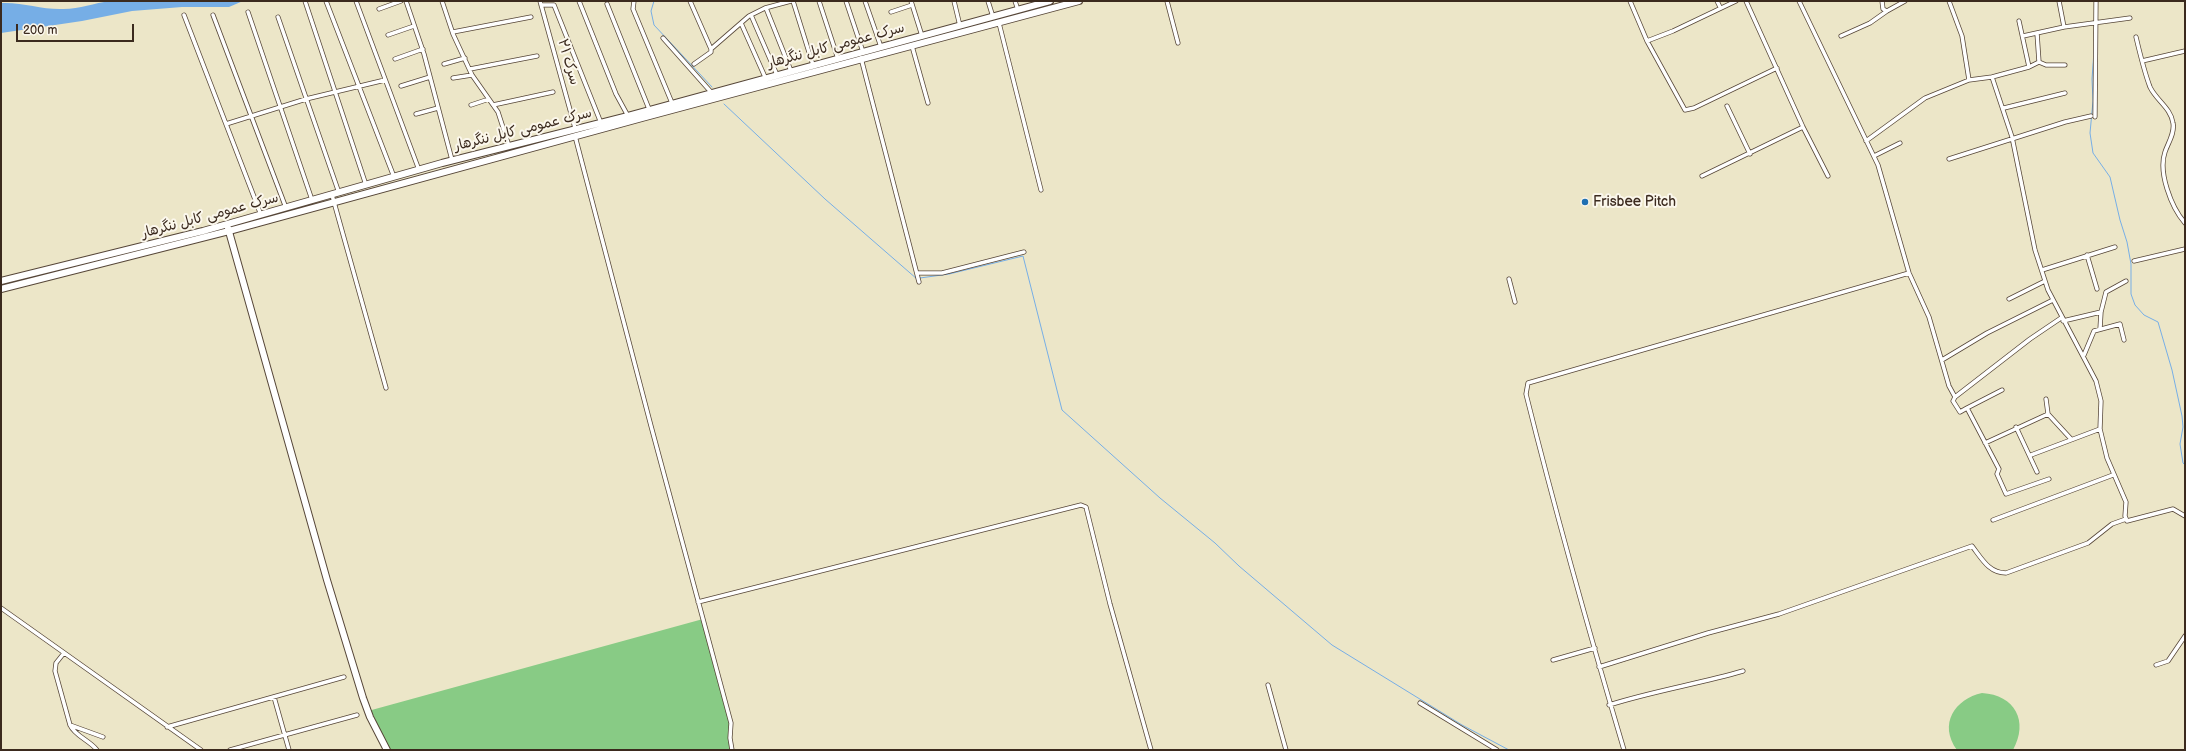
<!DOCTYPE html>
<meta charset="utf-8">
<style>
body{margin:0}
#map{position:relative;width:2186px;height:751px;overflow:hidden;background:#ece6c8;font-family:"Balsamiq Sans",sans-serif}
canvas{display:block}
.frame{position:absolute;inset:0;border:2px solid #3b2a1e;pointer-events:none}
.scale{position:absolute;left:16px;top:24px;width:118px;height:18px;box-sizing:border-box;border:2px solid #3b2a1e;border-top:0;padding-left:5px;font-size:12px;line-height:14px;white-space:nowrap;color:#3b2a1e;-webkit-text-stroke:3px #fbf7ec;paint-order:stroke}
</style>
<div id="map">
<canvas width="2186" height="751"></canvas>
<div class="frame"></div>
<div class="scale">200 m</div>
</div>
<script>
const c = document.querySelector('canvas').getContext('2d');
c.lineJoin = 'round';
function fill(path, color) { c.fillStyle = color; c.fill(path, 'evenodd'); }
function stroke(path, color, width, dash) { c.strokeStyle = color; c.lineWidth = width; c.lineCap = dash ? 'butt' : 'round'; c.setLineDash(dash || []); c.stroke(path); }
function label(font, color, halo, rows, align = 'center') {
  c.font = font + ' "Balsamiq Sans","Playpen Sans Arabic",sans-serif'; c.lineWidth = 4; c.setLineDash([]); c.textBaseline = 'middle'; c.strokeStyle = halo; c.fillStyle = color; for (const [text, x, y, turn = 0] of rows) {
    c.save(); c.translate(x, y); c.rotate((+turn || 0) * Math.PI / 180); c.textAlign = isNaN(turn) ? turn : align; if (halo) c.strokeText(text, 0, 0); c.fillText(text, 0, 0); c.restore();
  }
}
fill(new Path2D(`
 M 703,619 L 731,723 L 732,750 L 387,750 L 368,711 Z
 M 1982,693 C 2015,695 2029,721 2013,750 L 1957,750 C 1938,724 1955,699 1982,693 Z`), '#88cb85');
fill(new Path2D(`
 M 110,1 L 243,1 L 229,7 L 182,7 L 132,11 L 82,21 L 1,33 L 1,3 C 22,2 40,9 60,9 C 78,10 93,3 110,1 Z`), '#76aee6');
stroke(new Path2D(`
 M 654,1 L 651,11 L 654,25 L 712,87
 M 2094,51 L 2092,79 L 2093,101 L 2090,133 L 2093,153 L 2110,177 L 2120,220 L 2127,242 L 2131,264 L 2131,294 L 2135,305 L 2144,315 L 2158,322 L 2172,370 L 2182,416 L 2183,427 L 2180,444 L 2183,463 L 2185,465
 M 724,104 L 825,199 L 917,279
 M 920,278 L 949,274 L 1023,256 L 1062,410 L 1160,498 L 1215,543 L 1239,566 L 1332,645 L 1462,725 L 1509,750`), '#76aee6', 1);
const street = new Path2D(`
 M 305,1 L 366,185
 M 326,1 L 394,177
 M 356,1 L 419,170
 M 406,1 L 424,54 L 452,160
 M 442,1 L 453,34 L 472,75 L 498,112 L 509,146
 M 540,1 L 575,128
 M 579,1 L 616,94 L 628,116
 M 634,1 L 633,9 L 672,103
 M 690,1 L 711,49
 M 793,1 L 813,65
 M 819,1 L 838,59
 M 846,1 L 863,52
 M 865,1 L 881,47
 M 911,1 L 922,36
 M 954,1 L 960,26
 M 988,1 L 993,17
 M 1015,1 L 1018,10
 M 1167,1 L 1178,43
 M 1630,1 L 1647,41 L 1685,110 L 1694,108 L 1777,68
 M 1717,1 L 1720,7
 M 1746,1 L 1803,127 L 1828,176
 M 1799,1 L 1878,165 L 1909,273 L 1929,317 L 1949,386 L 1955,397 L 1953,401 L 1960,412 L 1967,408 L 1999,469 L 1997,474 L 2006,494 L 2049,479
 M 1882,1 L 1883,9 L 1887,11 L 1905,1
 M 1949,1 L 1962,36 L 1969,80
 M 607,4 L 649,109
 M 541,5 L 554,5 L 601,123
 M 766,8 L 791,71
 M 379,9 L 401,1
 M 248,12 L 312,200
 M 891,12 L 912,5
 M 184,15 L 261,215
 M 213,15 L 286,208
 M 751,15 L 777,75
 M 278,17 L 339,193
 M 2019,21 L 2029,67
 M 741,23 L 765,77
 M 999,23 L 1041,190
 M 2064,27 L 2130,18
 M 453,32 L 531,17
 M 388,35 L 414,26
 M 1841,36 L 1870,23 L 1887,11
 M 2023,36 L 2064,27 L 2059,1
 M 2136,37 C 2140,54 2144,71 2150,87 C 2156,100 2171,108 2173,123 C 2175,133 2168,143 2165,152 C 2158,172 2171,207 2185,223
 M 663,38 L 711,92
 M 1647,41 L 1673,31 L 1736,1
 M 912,46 L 928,103
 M 861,58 L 919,282
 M 395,59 L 423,49
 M 2142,61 L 2185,51
 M 2039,62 L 2046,65 L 2065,65
 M 444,64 L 465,58
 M 694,64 L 711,52 L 711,49 L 749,16 L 765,8 L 791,1
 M 470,69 L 537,56
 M 1992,77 L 2012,137 L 2035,250 L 2048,290 L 2096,381 L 2101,401 L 2100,429 L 2107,458 L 2126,502 L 2125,516 L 2127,521 L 2173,509 L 2185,516
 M 453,78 L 472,75
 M 401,86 L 430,77
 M 471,105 L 489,99
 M 493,105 L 553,92
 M 1727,106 L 1750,154
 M 2004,108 L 2065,93
 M 416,114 L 438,108
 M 2095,117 L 2096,1
 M 226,124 L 306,99 L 385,80
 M 575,136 L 651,426 L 731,723 L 730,738 L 732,750
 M 1866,141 L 1925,98 L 1969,80 L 1992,77 L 2029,67 L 2039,62 L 2037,33
 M 1874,156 L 1900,143
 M 1949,159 L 2065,122 L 2091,116
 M 1702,176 L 1803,127
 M 332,195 L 386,388
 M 2087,255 L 2097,289
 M 2134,261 L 2185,249
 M 2042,270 L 2115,247
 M 917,273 L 942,273 L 1024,252
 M 1509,279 L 1515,302
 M 2009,299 L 2045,281
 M 2063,321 L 2101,312
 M 2100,329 L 2101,312 L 2106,292 L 2126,281
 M 2084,355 L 2094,331 L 2120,324 L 2124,340
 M 1942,360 L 1987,333 L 2053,300
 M 1955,397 L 2030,339 L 2061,318
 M 2046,399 L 2048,414 L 2071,439
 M 1967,408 L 2002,390
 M 2016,427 L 2037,472
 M 1985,443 L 2048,414
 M 2031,455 L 2100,429
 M 1993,520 L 2113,475
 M 698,602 L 1081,505 L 1086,507 L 1110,604 L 1151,750
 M 1,608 L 201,750
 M 64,653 L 56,663 L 55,671 L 70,725 C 75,736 89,740 97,750
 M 1553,660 L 1595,648
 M 2156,665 L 2168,661 L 2185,636
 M 1599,667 L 1708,633 L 1779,614 L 1972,546 C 1982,559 1989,573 2006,573 L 2088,543 L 2112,524 L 2126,519
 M 1268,685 L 1286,750
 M 274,697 L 289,750
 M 1420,703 L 1497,750
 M 1609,705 C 1653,691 1698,684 1743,671
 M 70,725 L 103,737
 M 167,727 L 344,677
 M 230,750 L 357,715
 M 1624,750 C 1589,632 1556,514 1526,394 L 1528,383 L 1909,273`);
const highway = new Path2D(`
 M 228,228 L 327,580 L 363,698 L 370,717 L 387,750
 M 1,281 L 203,231 L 442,163 L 628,116 L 1050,1
 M 1,289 L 229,231 L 642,118 L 1079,1`);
stroke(street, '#564638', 5);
stroke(highway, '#564638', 8);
stroke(street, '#fff', 3.5);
stroke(highway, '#fff', 6);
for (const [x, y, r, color] of [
 [1585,202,4,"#1f6fb2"]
]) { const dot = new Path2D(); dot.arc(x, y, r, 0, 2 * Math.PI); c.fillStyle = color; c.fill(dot); stroke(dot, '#fbf7ec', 1.5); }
label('14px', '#3b2a1e', '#fbf7ec', [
 ["سرک عمومی کابل ننگرهار",836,46,-15],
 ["سرک ۲۱",568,62,74],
 ["سرک عمومی کابل ننگرهار",523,130,-14],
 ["سرک عمومی کابل ننگرهار",210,216,-15]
]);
label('14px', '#3b2a1e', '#fbf7ec', [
 ["Frisbee Pitch",1593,202]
], 'left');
</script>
